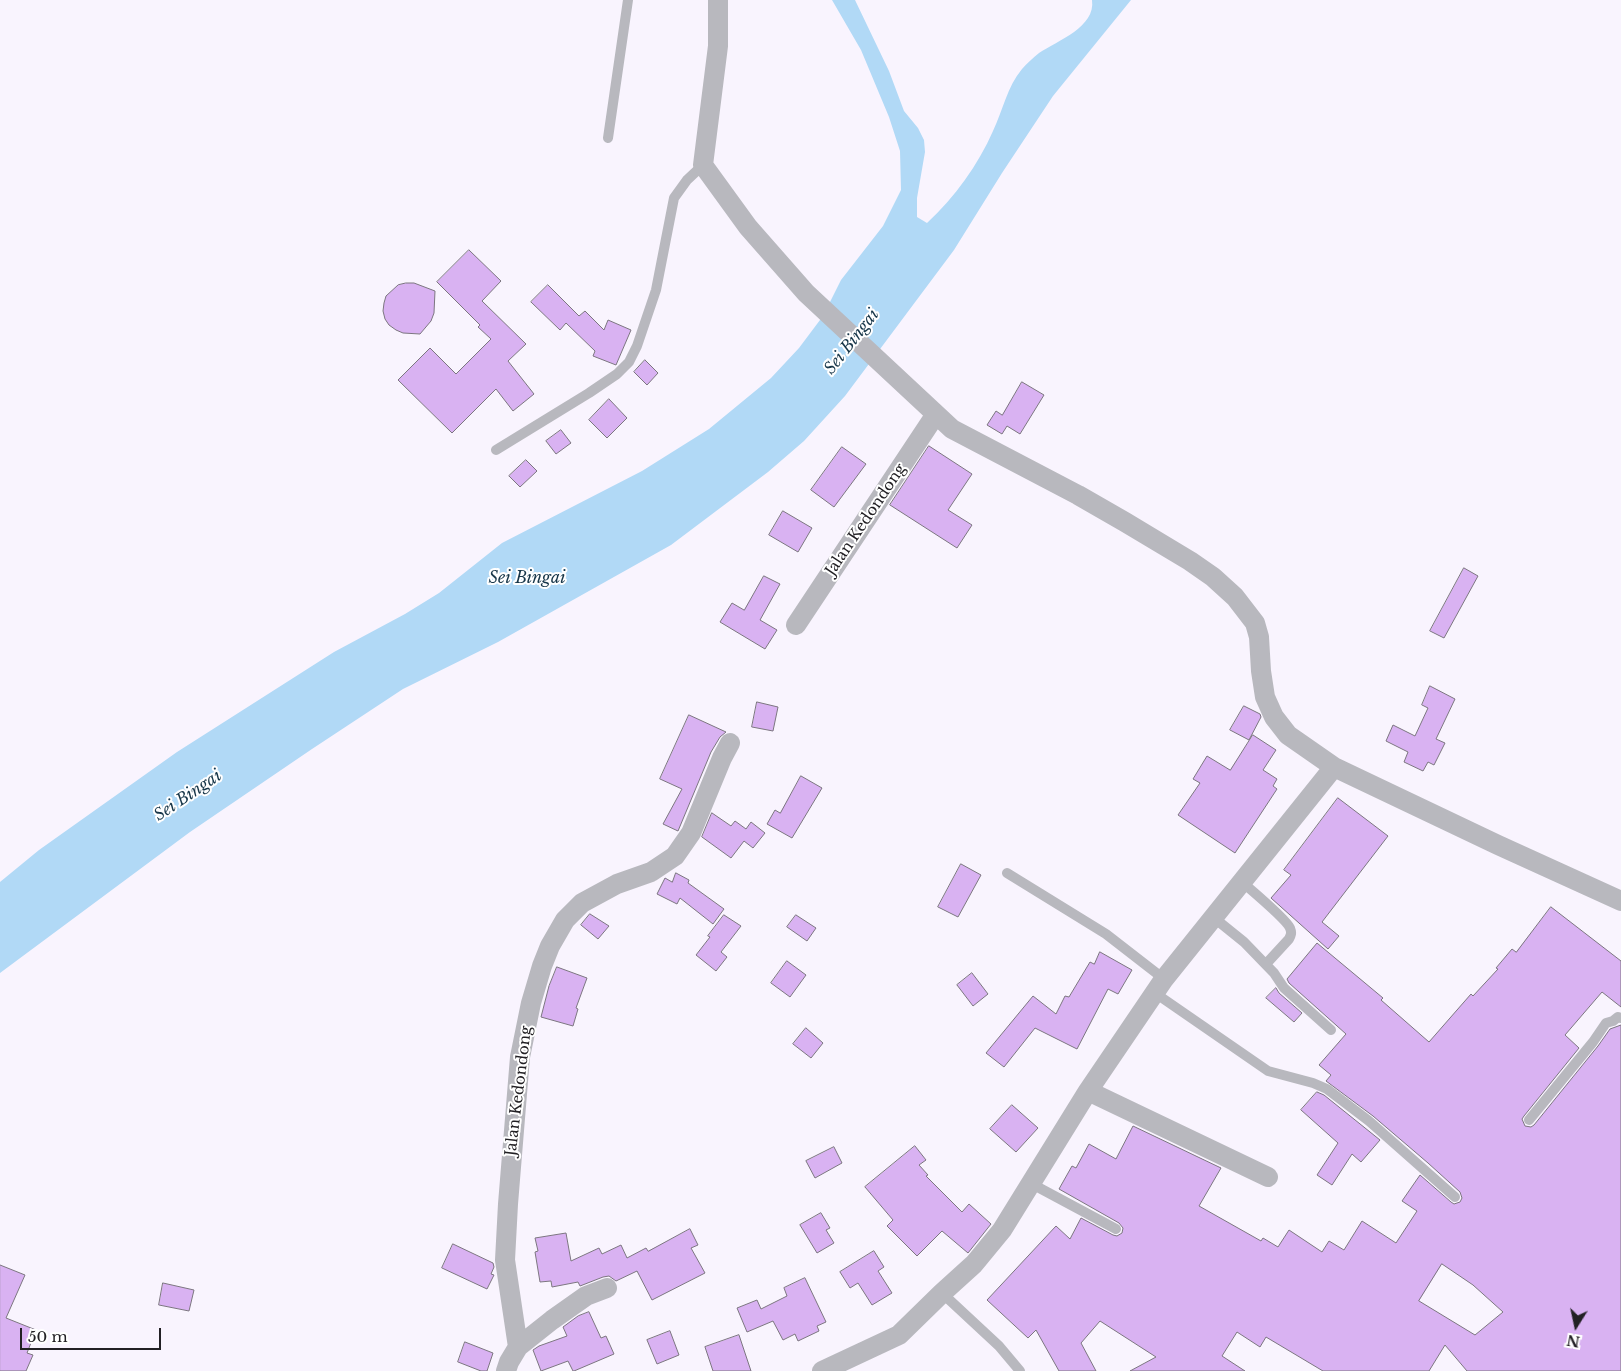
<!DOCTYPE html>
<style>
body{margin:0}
#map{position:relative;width:1621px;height:1371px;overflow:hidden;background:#f9f4fe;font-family:"Libre Baskerville",serif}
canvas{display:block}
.north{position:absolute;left:1551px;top:1301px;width:50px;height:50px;-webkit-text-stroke:4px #fff;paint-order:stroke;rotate:190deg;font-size:14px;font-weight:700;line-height:20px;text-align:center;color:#222024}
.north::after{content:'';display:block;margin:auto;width:18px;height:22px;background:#222024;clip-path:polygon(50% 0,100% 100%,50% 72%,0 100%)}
.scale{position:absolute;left:20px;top:1328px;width:141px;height:22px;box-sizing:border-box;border:2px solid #222024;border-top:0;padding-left:6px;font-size:15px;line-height:18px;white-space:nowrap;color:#222024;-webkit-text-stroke:4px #fff;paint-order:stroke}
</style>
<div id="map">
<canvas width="1621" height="1371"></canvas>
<div class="north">N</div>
<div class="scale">50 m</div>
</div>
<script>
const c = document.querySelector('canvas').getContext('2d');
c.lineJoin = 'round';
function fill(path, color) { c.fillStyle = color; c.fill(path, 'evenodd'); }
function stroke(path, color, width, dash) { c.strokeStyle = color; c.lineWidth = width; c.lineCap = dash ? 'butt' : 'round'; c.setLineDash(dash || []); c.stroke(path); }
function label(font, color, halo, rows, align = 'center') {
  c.font = font + ' "Libre Baskerville",serif'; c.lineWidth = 4; c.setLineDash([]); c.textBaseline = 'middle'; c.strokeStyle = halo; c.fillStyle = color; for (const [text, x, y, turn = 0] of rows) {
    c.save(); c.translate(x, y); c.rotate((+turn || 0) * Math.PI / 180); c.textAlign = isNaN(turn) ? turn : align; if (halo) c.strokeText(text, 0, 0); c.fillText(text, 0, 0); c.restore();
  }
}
fill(new Path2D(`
 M 832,0 L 855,0 L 889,71 L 904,111 L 918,128 L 924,140 L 925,152 L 917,198 L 917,217 L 927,223 C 955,197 978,165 993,131 C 1003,110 1007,87 1022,69 C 1027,63 1033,58 1039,53 C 1057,41 1096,27 1092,0 L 1131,0 L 1053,96 L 1002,173 L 954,250 L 845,396 L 804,441 L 768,472 L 671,545 L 498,642 L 403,689 L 312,749 L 190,832 L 0,973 L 0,882 L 39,850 L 177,752 L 334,652 L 405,614 L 439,593 L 502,543 L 642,471 L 709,429 L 771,378 L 799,348 L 823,316 L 841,280 L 883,226 L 901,190 L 900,151 L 889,117 L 861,50 Z`), '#b1d9f6');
const building = new Path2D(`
 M 469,250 L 501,281 L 482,301 L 526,344 L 508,361 L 534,394 L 513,411 L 496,389 L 452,433 L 398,380 L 430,348 L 456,374 L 491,339 L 478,327 L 480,325 L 437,282 Z
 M 406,283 L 414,283 L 435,291 L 434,313 L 431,321 L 420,334 L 403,333 L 396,330 L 389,325 L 385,319 L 383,311 L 384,303 L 386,296 L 398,285 Z
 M 548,285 L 579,316 L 585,311 L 604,330 L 608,320 L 631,330 L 616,365 L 593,356 L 595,351 L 566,323 L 560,330 L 531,302 Z
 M 645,360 L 658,373 L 647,385 L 634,372 Z
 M 1022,382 L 1044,395 L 1020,434 L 1007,426 L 1002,434 L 987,425 L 996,411 L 1002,415 Z
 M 609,399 L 627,418 L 607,438 L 589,420 Z
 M 561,430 L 571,443 L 556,454 L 546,441 Z
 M 929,446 L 972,474 L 948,510 L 972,525 L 957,548 L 890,505 Z
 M 842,447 L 866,464 L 834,507 L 811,490 Z
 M 526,460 L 537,471 L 520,487 L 509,476 Z
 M 783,511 L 812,528 L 798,552 L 769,535 Z
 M 1464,568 L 1478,576 L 1444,638 L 1430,631 Z
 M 764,576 L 780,584 L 760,620 L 777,630 L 765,649 L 720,622 L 732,603 L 744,610 Z
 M 1430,686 L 1455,699 L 1436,739 L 1445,743 L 1434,765 L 1428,762 L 1423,771 L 1404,762 L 1408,752 L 1386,741 L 1393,725 L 1415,736 L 1428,708 L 1422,705 Z
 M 757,702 L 778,707 L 773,731 L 752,727 Z
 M 1244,706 L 1260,714 L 1261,717 L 1249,740 L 1230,730 Z
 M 689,715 L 726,732 L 720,737 L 711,752 L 678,831 L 663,824 L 682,789 L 660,779 Z
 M 1253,735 L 1276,750 L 1263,770 L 1277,779 L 1273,786 L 1277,789 L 1235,853 L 1178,815 L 1200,783 L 1193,779 L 1207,756 L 1230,770 Z
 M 801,776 L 822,788 L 792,838 L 767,824 L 775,810 L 780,813 Z
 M 1338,798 L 1388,836 L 1322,922 L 1339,936 L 1328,949 L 1271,898 L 1291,875 L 1284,870 Z
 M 712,813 L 731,826 L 735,821 L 746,829 L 751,822 L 765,833 L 753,848 L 744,841 L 731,858 L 702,837 Z
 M 961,864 L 981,875 L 958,917 L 938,907 Z
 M 676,873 L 689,880 L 688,883 L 724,909 L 713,924 L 680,898 L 677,904 L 657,894 L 665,878 L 672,882 Z
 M 1551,907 L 1621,961 L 1621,1007 L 1602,992 L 1565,1035 L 1579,1048 L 1524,1116 L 1522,1119 L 1525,1126 L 1531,1127 L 1534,1125 L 1598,1046 L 1610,1029 L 1621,1025 L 1621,1371 L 1467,1371 L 1445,1345 L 1429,1371 L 1323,1371 L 1266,1337 L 1260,1347 L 1237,1332 L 1222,1356 L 1245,1371 L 1130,1371 L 1156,1357 L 1100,1321 L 1081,1343 L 1096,1371 L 1059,1371 L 1036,1330 L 1028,1338 L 987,1300 L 1056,1226 L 1070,1239 L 1081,1218 L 1113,1235 L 1117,1236 L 1122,1233 L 1123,1228 L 1119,1223 L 1059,1189 L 1072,1166 L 1076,1168 L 1089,1144 L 1116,1159 L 1133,1126 L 1221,1168 L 1199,1206 L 1261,1241 L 1263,1238 L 1278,1247 L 1289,1230 L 1322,1252 L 1329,1241 L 1344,1250 L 1362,1221 L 1396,1243 L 1417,1211 L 1402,1201 L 1420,1175 L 1451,1202 L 1454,1204 L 1460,1202 L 1462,1198 L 1460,1192 L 1428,1163 L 1373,1116 L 1326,1081 L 1331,1075 L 1319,1065 L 1346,1034 L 1289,983 L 1287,979 L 1317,943 L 1383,998 L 1381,1000 L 1429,1042 L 1471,994 L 1473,996 L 1498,969 L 1496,968 L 1512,949 L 1516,952 ZM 1442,1264 L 1473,1285 L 1503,1312 L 1475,1335 L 1419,1301 Z
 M 590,914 L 609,926 L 598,939 L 581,925 Z
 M 724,915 L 741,926 L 721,952 L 727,957 L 716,971 L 696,955 L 710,937 L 708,936 Z
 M 796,915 L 816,928 L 807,941 L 787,927 Z
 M 1100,952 L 1132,970 L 1118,994 L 1108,989 L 1077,1049 L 1035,1028 L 1004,1067 L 986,1053 L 1033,996 L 1056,1014 L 1065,996 L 1069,997 L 1090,962 L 1094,964 Z
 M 787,961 L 806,975 L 790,997 L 771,983 Z
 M 557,967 L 587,978 L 576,1008 L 578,1009 L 573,1026 L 541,1017 L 549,986 Z
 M 972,973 L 988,994 L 973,1006 L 957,985 Z
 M 1276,988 L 1279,993 L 1302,1013 L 1294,1022 L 1266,998 Z
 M 806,1028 L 823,1043 L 811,1058 L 793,1044 Z
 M 1317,1092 L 1324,1095 L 1380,1140 L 1361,1162 L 1352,1154 L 1332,1185 L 1317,1175 L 1338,1143 L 1301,1110 Z
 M 1012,1105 L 1038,1128 L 1016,1152 L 990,1129 Z
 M 915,1146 L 926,1160 L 919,1165 L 928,1175 L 926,1176 L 962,1212 L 969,1204 L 991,1224 L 968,1253 L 942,1231 L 917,1256 L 887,1226 L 893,1220 L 865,1187 Z
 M 834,1147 L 842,1163 L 815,1178 L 806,1161 Z
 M 821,1213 L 830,1228 L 826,1230 L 834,1243 L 817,1253 L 800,1225 Z
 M 690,1229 L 698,1245 L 691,1248 L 705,1273 L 652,1300 L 637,1271 L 616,1281 L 609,1276 L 603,1277 L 580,1286 L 578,1282 L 552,1287 L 551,1281 L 540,1282 L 535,1252 L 538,1251 L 535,1238 L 566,1233 L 571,1261 L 599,1248 L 602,1254 L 621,1245 L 627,1258 L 646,1248 L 648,1251 Z
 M 453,1244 L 493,1263 L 494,1267 L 491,1274 L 494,1275 L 487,1289 L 442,1268 Z
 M 874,1251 L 884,1267 L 878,1271 L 892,1293 L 872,1305 L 858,1283 L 850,1288 L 840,1272 Z
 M 0,1265 L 25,1275 L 6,1318 L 36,1330 L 27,1353 L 33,1355 L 26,1371 L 0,1371 Z
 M 805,1278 L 826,1322 L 817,1326 L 819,1331 L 798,1341 L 795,1334 L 783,1340 L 773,1321 L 747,1332 L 737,1308 L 757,1300 L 761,1309 L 787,1296 L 784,1288 Z
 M 163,1283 L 194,1290 L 189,1311 L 159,1305 Z
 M 589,1312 L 601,1338 L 606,1336 L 614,1354 L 574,1371 L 573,1371 L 568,1361 L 541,1371 L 533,1350 L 539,1346 L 567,1336 L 563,1327 L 578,1316 Z
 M 670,1331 L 679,1355 L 657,1364 L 647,1340 Z
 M 739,1335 L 751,1371 L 713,1371 L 705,1347 Z
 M 465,1342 L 493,1353 L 487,1371 L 481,1371 L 458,1362 Z`);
fill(building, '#d9b2f2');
stroke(building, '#7c7680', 1);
stroke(new Path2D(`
 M 608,138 L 628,0
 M 496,450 L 589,393 L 617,374 L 629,362 L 637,346 L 656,290 L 674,198 L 687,180 L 703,165
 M 1007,873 L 1106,934 L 1164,979
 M 1242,882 C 1251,890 1286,919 1290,928 C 1292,933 1291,935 1289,939 L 1266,964
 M 1213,917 L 1244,942 L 1274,973 L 1284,988 L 1331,1030
 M 1155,993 L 1268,1071 L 1313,1083 L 1327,1089 L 1369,1121 L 1455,1197
 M 1529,1120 L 1593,1042 L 1606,1023 L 1613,1021 L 1618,1017 L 1621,1018
 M 1032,1184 L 1116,1229
 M 942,1293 L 999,1346 L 1020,1371`), '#b8b8be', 10);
stroke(new Path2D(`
 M 718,0 L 718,46 L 703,165 L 748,227 L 806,293 L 952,429 L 1078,495 L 1125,522 L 1190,561 L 1213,577 L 1235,597 L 1255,623 L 1259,637 L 1261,671 L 1265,697 L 1274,717 L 1288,735 L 1334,767 L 1498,845 L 1621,901
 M 796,625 L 936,414
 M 1088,1091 L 1268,1177
 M 518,1347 L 552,1320 L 586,1296 L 607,1288
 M 506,1371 L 509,1362 L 518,1347 L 505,1260 L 508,1204 L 520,1057 L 531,1003 L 542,966 L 550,946 L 565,920 L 582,903 L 617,884 L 651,872 L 675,856 L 691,833 L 722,758 L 730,743
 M 822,1371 L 899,1335 L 942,1293 L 974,1264 L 1002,1230 L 1088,1091 L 1164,979 L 1334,767`), '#b8b8be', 20);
label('15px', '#222024', '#fff', [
 ["Jalan Kedondong",866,520,-56],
 ["Jalan Kedondong",519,1091,-83]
]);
label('italic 16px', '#173649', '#fff', [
 ["Sei Bingai",852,342,-52],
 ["Sei Bingai",527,578],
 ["Sei Bingai",188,796,-34]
]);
</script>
